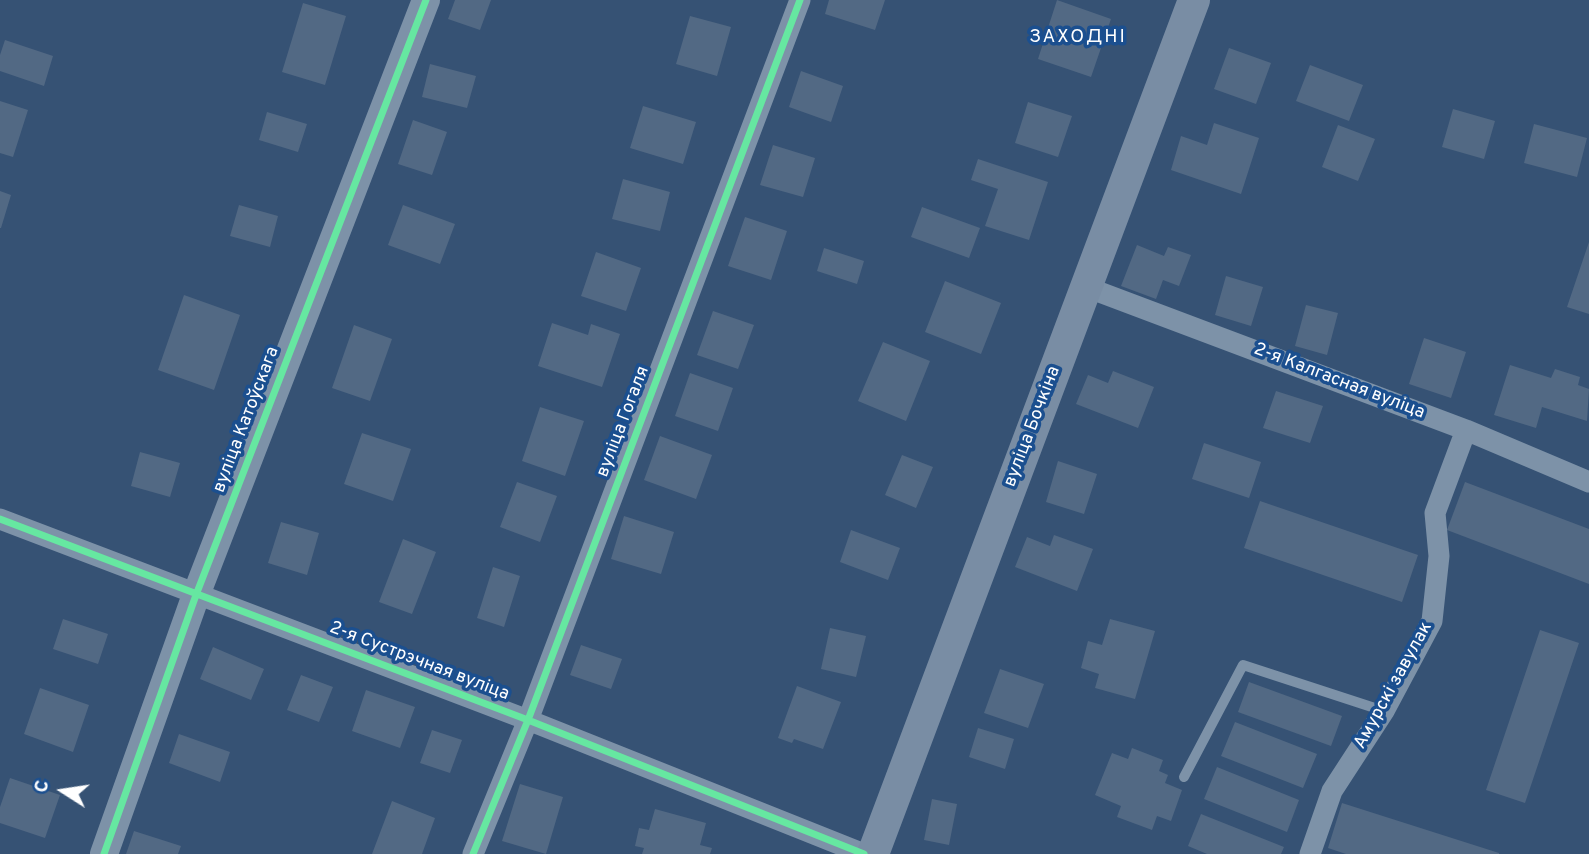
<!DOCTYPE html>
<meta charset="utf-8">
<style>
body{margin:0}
#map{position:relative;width:1589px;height:854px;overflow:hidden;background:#365274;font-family:Overpass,sans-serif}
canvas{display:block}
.north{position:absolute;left:28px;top:756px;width:70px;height:70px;-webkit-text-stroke:5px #1b4f8f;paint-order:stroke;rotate:282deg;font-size:19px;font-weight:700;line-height:28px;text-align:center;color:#fff}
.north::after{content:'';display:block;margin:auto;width:24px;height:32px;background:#fff;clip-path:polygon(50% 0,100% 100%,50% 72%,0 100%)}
</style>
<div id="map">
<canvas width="1589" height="854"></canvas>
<div class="north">С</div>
</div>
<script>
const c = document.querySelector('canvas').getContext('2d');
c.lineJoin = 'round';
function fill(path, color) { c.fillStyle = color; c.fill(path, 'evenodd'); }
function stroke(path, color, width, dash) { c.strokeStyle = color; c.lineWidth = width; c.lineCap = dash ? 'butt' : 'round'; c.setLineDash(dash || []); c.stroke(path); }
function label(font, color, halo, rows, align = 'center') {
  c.font = font + ' Overpass,sans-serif'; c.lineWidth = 7; c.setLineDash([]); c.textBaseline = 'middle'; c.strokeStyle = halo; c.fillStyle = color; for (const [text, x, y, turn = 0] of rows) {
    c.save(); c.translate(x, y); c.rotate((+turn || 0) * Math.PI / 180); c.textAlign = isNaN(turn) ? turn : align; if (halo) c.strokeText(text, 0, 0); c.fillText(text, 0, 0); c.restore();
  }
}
fill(new Path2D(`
 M 455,0 L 491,0 L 480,30 L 448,19 Z
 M 829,0 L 885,0 L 875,30 L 825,14 Z
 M 1057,0 L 1111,19 L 1091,77 L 1038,59 Z
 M 303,3 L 346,16 L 325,85 L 282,72 Z
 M 690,16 L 731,27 L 717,76 L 676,64 Z
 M 5,40 L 53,56 L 44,86 L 0,71 L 0,55 Z
 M 1229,48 L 1271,63 L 1256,104 L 1214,89 Z
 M 430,64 L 476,76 L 467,108 L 422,97 Z
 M 1310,65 L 1363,85 L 1349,121 L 1296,101 Z
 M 801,71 L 843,86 L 831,122 L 789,107 Z
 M 0,101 L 28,110 L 13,157 L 0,153 Z
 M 1028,102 L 1072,116 L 1058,157 L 1015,143 Z
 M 643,106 L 696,122 L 683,164 L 630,148 Z
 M 1453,109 L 1495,121 L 1484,159 L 1442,147 Z
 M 267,112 L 307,124 L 298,152 L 259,140 Z
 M 413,120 L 447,132 L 432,175 L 398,164 Z
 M 1214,123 L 1259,138 L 1241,194 L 1171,170 L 1181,136 L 1207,145 Z
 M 1534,124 L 1587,138 L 1577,177 L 1524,163 Z
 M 1338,125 L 1375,139 L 1358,181 L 1322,167 Z
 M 773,145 L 815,158 L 803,197 L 760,185 Z
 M 978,159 L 1048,182 L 1029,240 L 985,226 L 998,189 L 971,180 Z
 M 623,179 L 670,192 L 660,231 L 612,219 Z
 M 0,191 L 11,195 L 1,228 L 0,228 Z
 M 239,205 L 278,216 L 270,247 L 230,236 Z
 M 403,205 L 455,224 L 440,264 L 388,245 Z
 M 922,207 L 980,228 L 969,258 L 911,237 Z
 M 745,217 L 787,231 L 771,280 L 728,266 Z
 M 1589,242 L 1589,314 L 1567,307 Z
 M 1137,245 L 1164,256 L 1168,247 L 1191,255 L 1179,286 L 1163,280 L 1156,299 L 1121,286 Z
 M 824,248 L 864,261 L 857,284 L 817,271 Z
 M 596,252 L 641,268 L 626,311 L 581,296 Z
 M 1226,276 L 1263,287 L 1251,326 L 1215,315 Z
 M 945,281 L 1001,303 L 981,354 L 925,332 Z
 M 184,295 L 240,315 L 214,390 L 158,370 Z
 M 1306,305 L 1338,313 L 1327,355 L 1295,346 Z
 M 713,311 L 754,325 L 738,369 L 697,355 Z
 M 552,323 L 588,335 L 591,324 L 620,334 L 602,387 L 538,366 Z
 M 354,325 L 392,339 L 370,401 L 332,388 Z
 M 1424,338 L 1466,352 L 1451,398 L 1409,384 Z
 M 883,342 L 930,361 L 906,421 L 858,401 Z
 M 1510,365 L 1551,378 L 1555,369 L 1580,377 L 1578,385 L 1589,389 L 1587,421 L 1542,407 L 1536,428 L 1494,415 Z
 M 1113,371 L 1154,387 L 1138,428 L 1076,404 L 1088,375 L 1108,383 Z
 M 690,373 L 733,388 L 718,431 L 675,416 Z
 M 1276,391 L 1323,406 L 1310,443 L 1263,428 Z
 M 540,407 L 584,421 L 565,476 L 522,461 Z
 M 362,433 L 411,449 L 393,501 L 344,484 Z
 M 660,436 L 712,455 L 696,499 L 644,480 Z
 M 1204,443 L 1261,462 L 1249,498 L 1192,479 Z
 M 140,452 L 180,463 L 170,497 L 131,486 Z
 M 902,455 L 933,467 L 916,508 L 885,495 Z
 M 1058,461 L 1097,474 L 1084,514 L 1046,502 Z
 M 517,482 L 557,496 L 540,542 L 500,527 Z
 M 1465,482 L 1589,529 L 1589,584 L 1447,530 Z
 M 1260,501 L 1418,555 L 1402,602 L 1244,548 Z
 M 624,516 L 674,532 L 661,574 L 611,559 Z
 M 281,522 L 319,533 L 307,575 L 268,563 Z
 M 851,530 L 900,548 L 888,580 L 840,562 Z
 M 1054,535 L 1093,549 L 1077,591 L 1015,567 L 1027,537 L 1050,546 Z
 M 403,539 L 436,552 L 412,614 L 379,602 Z
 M 493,567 L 520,576 L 504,627 L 477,618 Z
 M 63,619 L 108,634 L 98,664 L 53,649 Z
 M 1110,619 L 1155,631 L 1135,699 L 1095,688 L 1099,674 L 1081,668 L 1088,641 L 1102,645 Z
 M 830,628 L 866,636 L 856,677 L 821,669 Z
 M 1540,630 L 1579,643 L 1525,803 L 1486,790 Z
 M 581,645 L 622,659 L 611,689 L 570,675 Z
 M 213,647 L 264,669 L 251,700 L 200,679 Z
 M 1000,669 L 1044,684 L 1028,728 L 984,713 Z
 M 301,675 L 333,687 L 319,722 L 287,710 Z
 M 1249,682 L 1342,716 L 1331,746 L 1238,712 Z
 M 797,686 L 841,702 L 823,749 L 794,739 L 792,743 L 778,738 Z
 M 40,688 L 89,705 L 73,752 L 24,734 Z
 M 366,690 L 415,707 L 400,748 L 352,731 Z
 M 1235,722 L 1317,754 L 1303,788 L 1221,756 Z
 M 978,728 L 1014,739 L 1005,769 L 969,757 Z
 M 432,730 L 462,740 L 450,773 L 420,763 Z
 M 179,734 L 230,752 L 220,782 L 169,763 Z
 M 1132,748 L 1163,760 L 1159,771 L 1168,775 L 1165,783 L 1182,790 L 1171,821 L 1157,816 L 1152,830 L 1117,817 L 1121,806 L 1095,795 L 1112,753 L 1128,759 Z
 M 1217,767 L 1299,800 L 1287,832 L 1204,799 Z
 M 10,778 L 60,795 L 45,838 L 0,823 L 0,807 Z
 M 520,784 L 563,797 L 546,854 L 502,841 Z
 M 932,799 L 957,804 L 949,845 L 924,840 Z
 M 392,801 L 435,818 L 422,854 L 372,854 Z
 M 1342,803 L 1499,853 L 1499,854 L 1346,854 L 1328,848 Z
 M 655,809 L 706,823 L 700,845 L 712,848 L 710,854 L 642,854 L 644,848 L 635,846 L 639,828 L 649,830 Z
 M 1201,814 L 1284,847 L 1281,854 L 1207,854 L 1188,846 Z
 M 134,831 L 181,846 L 178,854 L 126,854 Z`), '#526984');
stroke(new Path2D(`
 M 1184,777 L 1243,665 L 1384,711`), '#7d92a8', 10);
stroke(new Path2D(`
 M 1086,287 L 1466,430 L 1589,482
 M 0,519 L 528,720 L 864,854
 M 473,854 L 528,720 L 800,0
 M 1310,854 L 1332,791 L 1384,711 L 1432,621 L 1439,556 L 1435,513 L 1466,430`), '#7d92a8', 21);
stroke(new Path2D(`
 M 104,854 L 196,595 L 426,0`), '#7d92a8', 28);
stroke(new Path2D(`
 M 873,854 L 1194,0`), '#798da4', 32);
stroke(new Path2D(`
 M 0,519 L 528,720 L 864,854
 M 104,854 L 196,595 L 426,0
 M 473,854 L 528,720 L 800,0`), '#66e7a1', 7);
label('18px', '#fff', '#1b4f8f', [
 ["2-я Калгасная вуліца",1339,382,21],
 ["вуліца Катоўскага",247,420,-69],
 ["вуліца Гогаля",624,422,-69],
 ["вуліца Бочкіна",1033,427,-69],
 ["2-я Сустрэчная вуліца",419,662,21],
 ["Амурскі завулак",1394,686,-61]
]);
c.letterSpacing = '2px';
label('19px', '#fff', '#1b4f8f', [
 ["ЗАХОДНІ",1078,38]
]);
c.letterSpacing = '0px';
</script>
